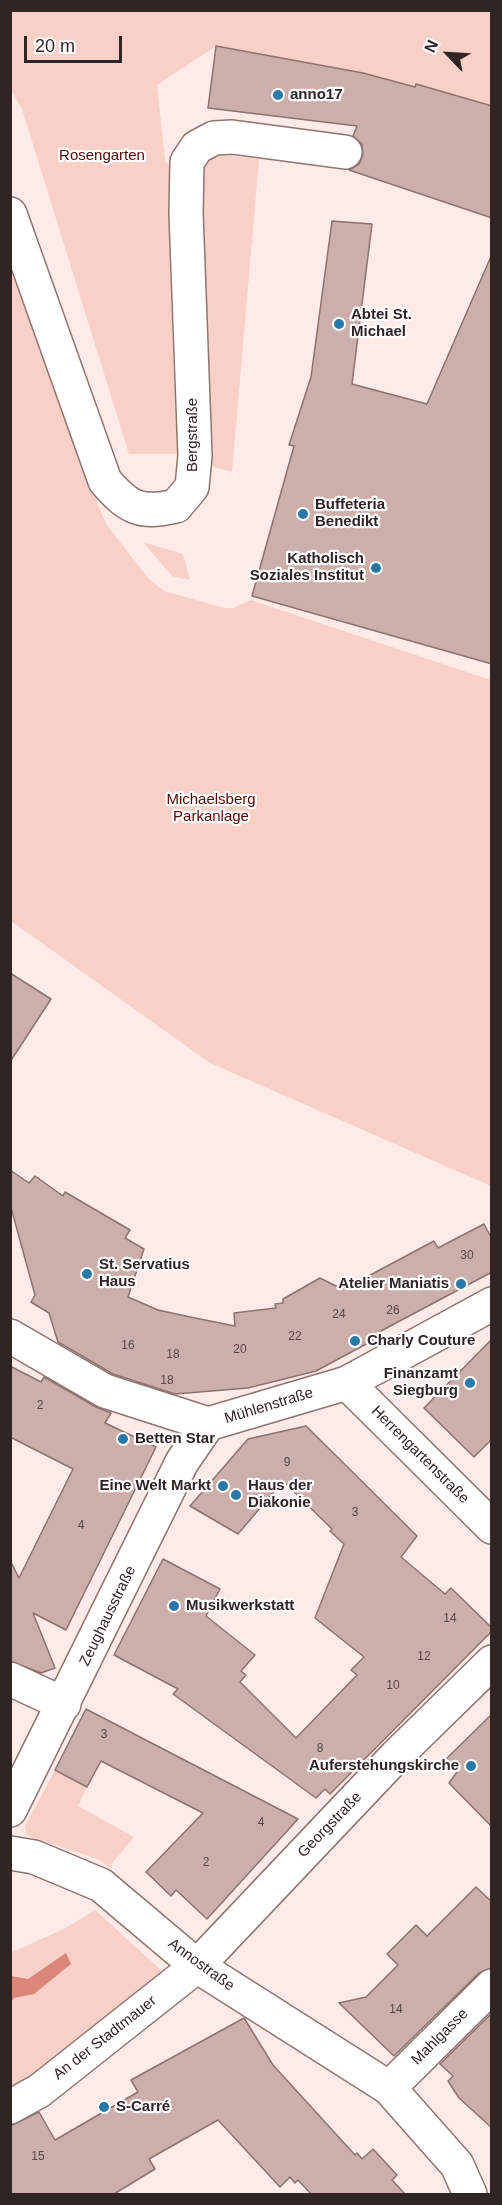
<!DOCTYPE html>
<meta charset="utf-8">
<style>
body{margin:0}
#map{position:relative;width:502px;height:2205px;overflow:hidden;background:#feebe8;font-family:Helvetica,sans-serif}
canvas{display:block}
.frame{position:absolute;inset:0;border:12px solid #302523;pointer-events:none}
.north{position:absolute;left:418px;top:24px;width:60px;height:60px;-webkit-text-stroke:4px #fdfdfd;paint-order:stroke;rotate:295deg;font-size:16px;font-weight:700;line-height:24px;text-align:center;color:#302523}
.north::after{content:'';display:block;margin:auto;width:21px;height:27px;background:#302523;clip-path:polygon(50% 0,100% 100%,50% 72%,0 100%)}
.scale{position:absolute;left:24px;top:36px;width:98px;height:27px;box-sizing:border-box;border:3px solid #302523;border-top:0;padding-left:8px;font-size:18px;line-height:21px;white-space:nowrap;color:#302523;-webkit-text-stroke:4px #fdfdfd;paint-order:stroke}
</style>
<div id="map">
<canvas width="502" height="2205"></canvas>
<div class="frame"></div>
<div class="north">N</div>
<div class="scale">20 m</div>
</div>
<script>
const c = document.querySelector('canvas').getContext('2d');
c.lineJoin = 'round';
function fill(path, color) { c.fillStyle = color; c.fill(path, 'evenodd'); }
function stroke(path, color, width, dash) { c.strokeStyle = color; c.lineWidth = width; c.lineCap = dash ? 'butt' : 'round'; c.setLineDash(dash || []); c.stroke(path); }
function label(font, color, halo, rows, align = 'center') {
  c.font = font + ' Helvetica,sans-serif'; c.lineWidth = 4.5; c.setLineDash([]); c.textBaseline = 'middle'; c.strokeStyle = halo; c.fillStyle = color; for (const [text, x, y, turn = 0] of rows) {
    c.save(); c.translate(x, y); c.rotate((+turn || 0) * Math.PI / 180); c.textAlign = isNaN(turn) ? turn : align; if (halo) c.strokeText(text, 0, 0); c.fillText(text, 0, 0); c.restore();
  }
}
fill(new Path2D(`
 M 11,11 L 491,11 L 491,106 L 416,84 L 415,87 L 363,73 L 216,46 L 157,85 L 165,161 L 173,170 L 170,276 L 177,454 L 129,454 L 22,109 L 11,90 Z
 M 220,155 L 259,159 L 232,472 L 211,466 L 200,169 L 208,159 Z
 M 10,236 L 85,459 L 83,469 L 106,524 L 149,579 L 164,591 L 224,608 L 233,608 L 251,600 L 491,680 L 491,1186 L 210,1063 L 11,921 Z
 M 143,542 L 183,554 L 190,580 L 172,576 Z
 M 55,1770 L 87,1787 L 78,1806 L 134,1837 L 109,1867 L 98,1859 L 27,1836 L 25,1826 Z
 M 95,1910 L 162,1971 L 33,2086 L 11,2099 L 10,1953 L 64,1929 Z`), '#f8d0c8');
fill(new Path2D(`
 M 66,1953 L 71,1964 L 34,1994 L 14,1998 L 11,2002 L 11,1976 L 28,1979 Z`), '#da8678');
const building = new Path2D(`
 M 216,46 L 363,73 L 415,87 L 416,84 L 492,106 L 492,218 L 349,170 L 359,164 L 363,155 L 362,144 L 353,136 L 357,126 L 208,108 Z
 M 332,221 L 372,224 L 352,384 L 427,404 L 492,254 L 492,664 L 252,596 L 294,446 L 289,445 L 311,377 Z
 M 10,973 L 51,999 L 10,1062 Z
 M 10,1170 L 29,1183 L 35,1176 L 63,1196 L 65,1192 L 130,1230 L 125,1238 L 144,1249 L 128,1297 L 158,1310 L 195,1318 L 235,1326 L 234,1313 L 276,1308 L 275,1304 L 283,1303 L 283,1299 L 320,1278 L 338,1287 L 359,1281 L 434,1241 L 438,1248 L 484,1224 L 492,1239 L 492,1272 L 379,1332 L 381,1336 L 316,1371 L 248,1388 L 175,1394 L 113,1374 L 58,1342 L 49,1313 L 31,1302 L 35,1295 L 10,1204 Z
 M 492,1339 L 492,1439 L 474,1457 L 424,1408 Z
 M 10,1366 L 41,1382 L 44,1377 L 96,1407 L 111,1413 L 105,1423 L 156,1447 L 66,1630 L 33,1613 L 55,1668 L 41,1673 L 10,1661 L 10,1560 L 19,1578 L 73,1469 L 10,1437 Z
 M 306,1426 L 417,1536 L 401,1557 L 445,1594 L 451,1588 L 492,1628 L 492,1631 L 330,1794 L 325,1789 L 316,1798 L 173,1694 L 178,1689 L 114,1655 L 163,1559 L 220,1589 L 206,1616 L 255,1655 L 241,1671 L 246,1675 L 240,1682 L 296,1738 L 357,1675 L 351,1670 L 364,1657 L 315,1618 L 344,1544 L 330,1531 L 332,1529 L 283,1481 L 238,1534 L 190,1506 L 248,1439 Z
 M 86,1709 L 298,1819 L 207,1919 L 176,1890 L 171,1896 L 146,1872 L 203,1813 L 101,1761 L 87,1787 L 55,1770 Z
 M 492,1714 L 492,1827 L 449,1783 L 457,1772 L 445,1760 Z
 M 476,1887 L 492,1902 L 492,1968 L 479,1973 L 394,2056 L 339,2003 L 366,1997 L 398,1965 L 387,1954 L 416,1925 L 427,1936 Z
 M 492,2013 L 492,2128 L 459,2098 L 448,2081 L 453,2076 L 440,2064 Z
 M 244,2018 L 273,2065 L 355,2155 L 357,2153 L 362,2159 L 373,2149 L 397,2175 L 392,2180 L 405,2194 L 311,2194 L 298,2180 L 295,2183 L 290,2177 L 280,2187 L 218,2120 L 149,2159 L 155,2169 L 114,2194 L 10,2194 L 10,2126 L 39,2112 L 55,2140 L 138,2092 L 131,2080 Z`);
fill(building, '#ccafaa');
stroke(building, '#8d726d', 1.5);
const street = new Path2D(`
 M 10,214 L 105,481 C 129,509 141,514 176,506 L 192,487 L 195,456 L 186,213 L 187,162 L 197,147 L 214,138 L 232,137 L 345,152
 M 10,1336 L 105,1391 L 208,1424 L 347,1383 L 492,1304
 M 347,1383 L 492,1527
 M 10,1679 L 64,1704
 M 10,1810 L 182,1462 L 208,1424
 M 10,1853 L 34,1857 L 101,1885 L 197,1966 L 389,2088 L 457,2165 L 470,2194
 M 389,2088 L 492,1986
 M 10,2107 L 39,2091 L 197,1966 L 396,1756 L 492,1662`);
stroke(street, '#8f7570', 36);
stroke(street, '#fff', 33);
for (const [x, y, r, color] of [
 [278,95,6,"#2878aa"],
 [339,324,6,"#2878aa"],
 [303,514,6,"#2878aa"],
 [376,568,6,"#2878aa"],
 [87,1274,6,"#2878aa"],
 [461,1284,6,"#2878aa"],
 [355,1341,6,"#2878aa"],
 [470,1383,6,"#2878aa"],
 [123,1439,6,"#2878aa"],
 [223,1486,6,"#2878aa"],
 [236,1495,6,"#2878aa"],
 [174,1606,6,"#2878aa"],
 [471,1766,6,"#2878aa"],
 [104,2107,6,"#2878aa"]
]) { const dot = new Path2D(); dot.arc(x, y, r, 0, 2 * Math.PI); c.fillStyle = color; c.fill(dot); stroke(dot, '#fdfdfd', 2); }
label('12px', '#574845', null, [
 ["30",467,1256],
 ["26",393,1311],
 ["24",339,1315],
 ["22",295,1337],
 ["16",128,1346],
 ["20",240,1350],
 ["18",173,1355],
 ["18",167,1381],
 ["2",40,1406],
 ["9",287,1463],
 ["3",355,1513],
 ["4",81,1526],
 ["14",450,1619],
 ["12",424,1657],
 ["10",393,1686],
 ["3",104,1735],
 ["8",320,1749],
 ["4",261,1823],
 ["2",206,1863],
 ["14",396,2010],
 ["15",38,2157]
]);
label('bold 15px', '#302523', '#fdfdfd', [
 ["anno17",290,95],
 ["Abtei St.",351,315],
 ["Michael",351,332],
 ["Buffeteria",315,505],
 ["Benedikt",315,522],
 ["Katholisch",364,559,"right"],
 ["Soziales Institut",364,576,"right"],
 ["St. Servatius",99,1265],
 ["Haus",99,1282],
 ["Atelier Maniatis",449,1284,"right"],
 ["Charly Couture",367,1341],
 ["Finanzamt",458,1374,"right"],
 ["Siegburg",458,1391,"right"],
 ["Betten Star",135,1439],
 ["Eine Welt Markt",211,1486,"right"],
 ["Haus der",248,1486],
 ["Diakonie",248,1503],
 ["Musikwerkstatt",186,1606],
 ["Auferstehungskirche",459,1766,"right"],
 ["S-Carré",116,2107]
], 'left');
label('15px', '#540802', '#fdfdfd', [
 ["Rosengarten",102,156],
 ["Michaelsberg",211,800],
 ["Parkanlage",211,817]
]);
label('15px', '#302523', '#fdfdfd', [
 ["Bergstraße",193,435,-90],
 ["Mühlenstraße",269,1406,-17],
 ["Herrengartenstraße",420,1455,45],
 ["Zeughausstraße",108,1616,-64],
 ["Georgstraße",330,1825,-46],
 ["Annostraße",201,1965,36],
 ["Mahlgasse",440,2037,-45],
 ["An der Stadtmauer",105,2038,-38]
]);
</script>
